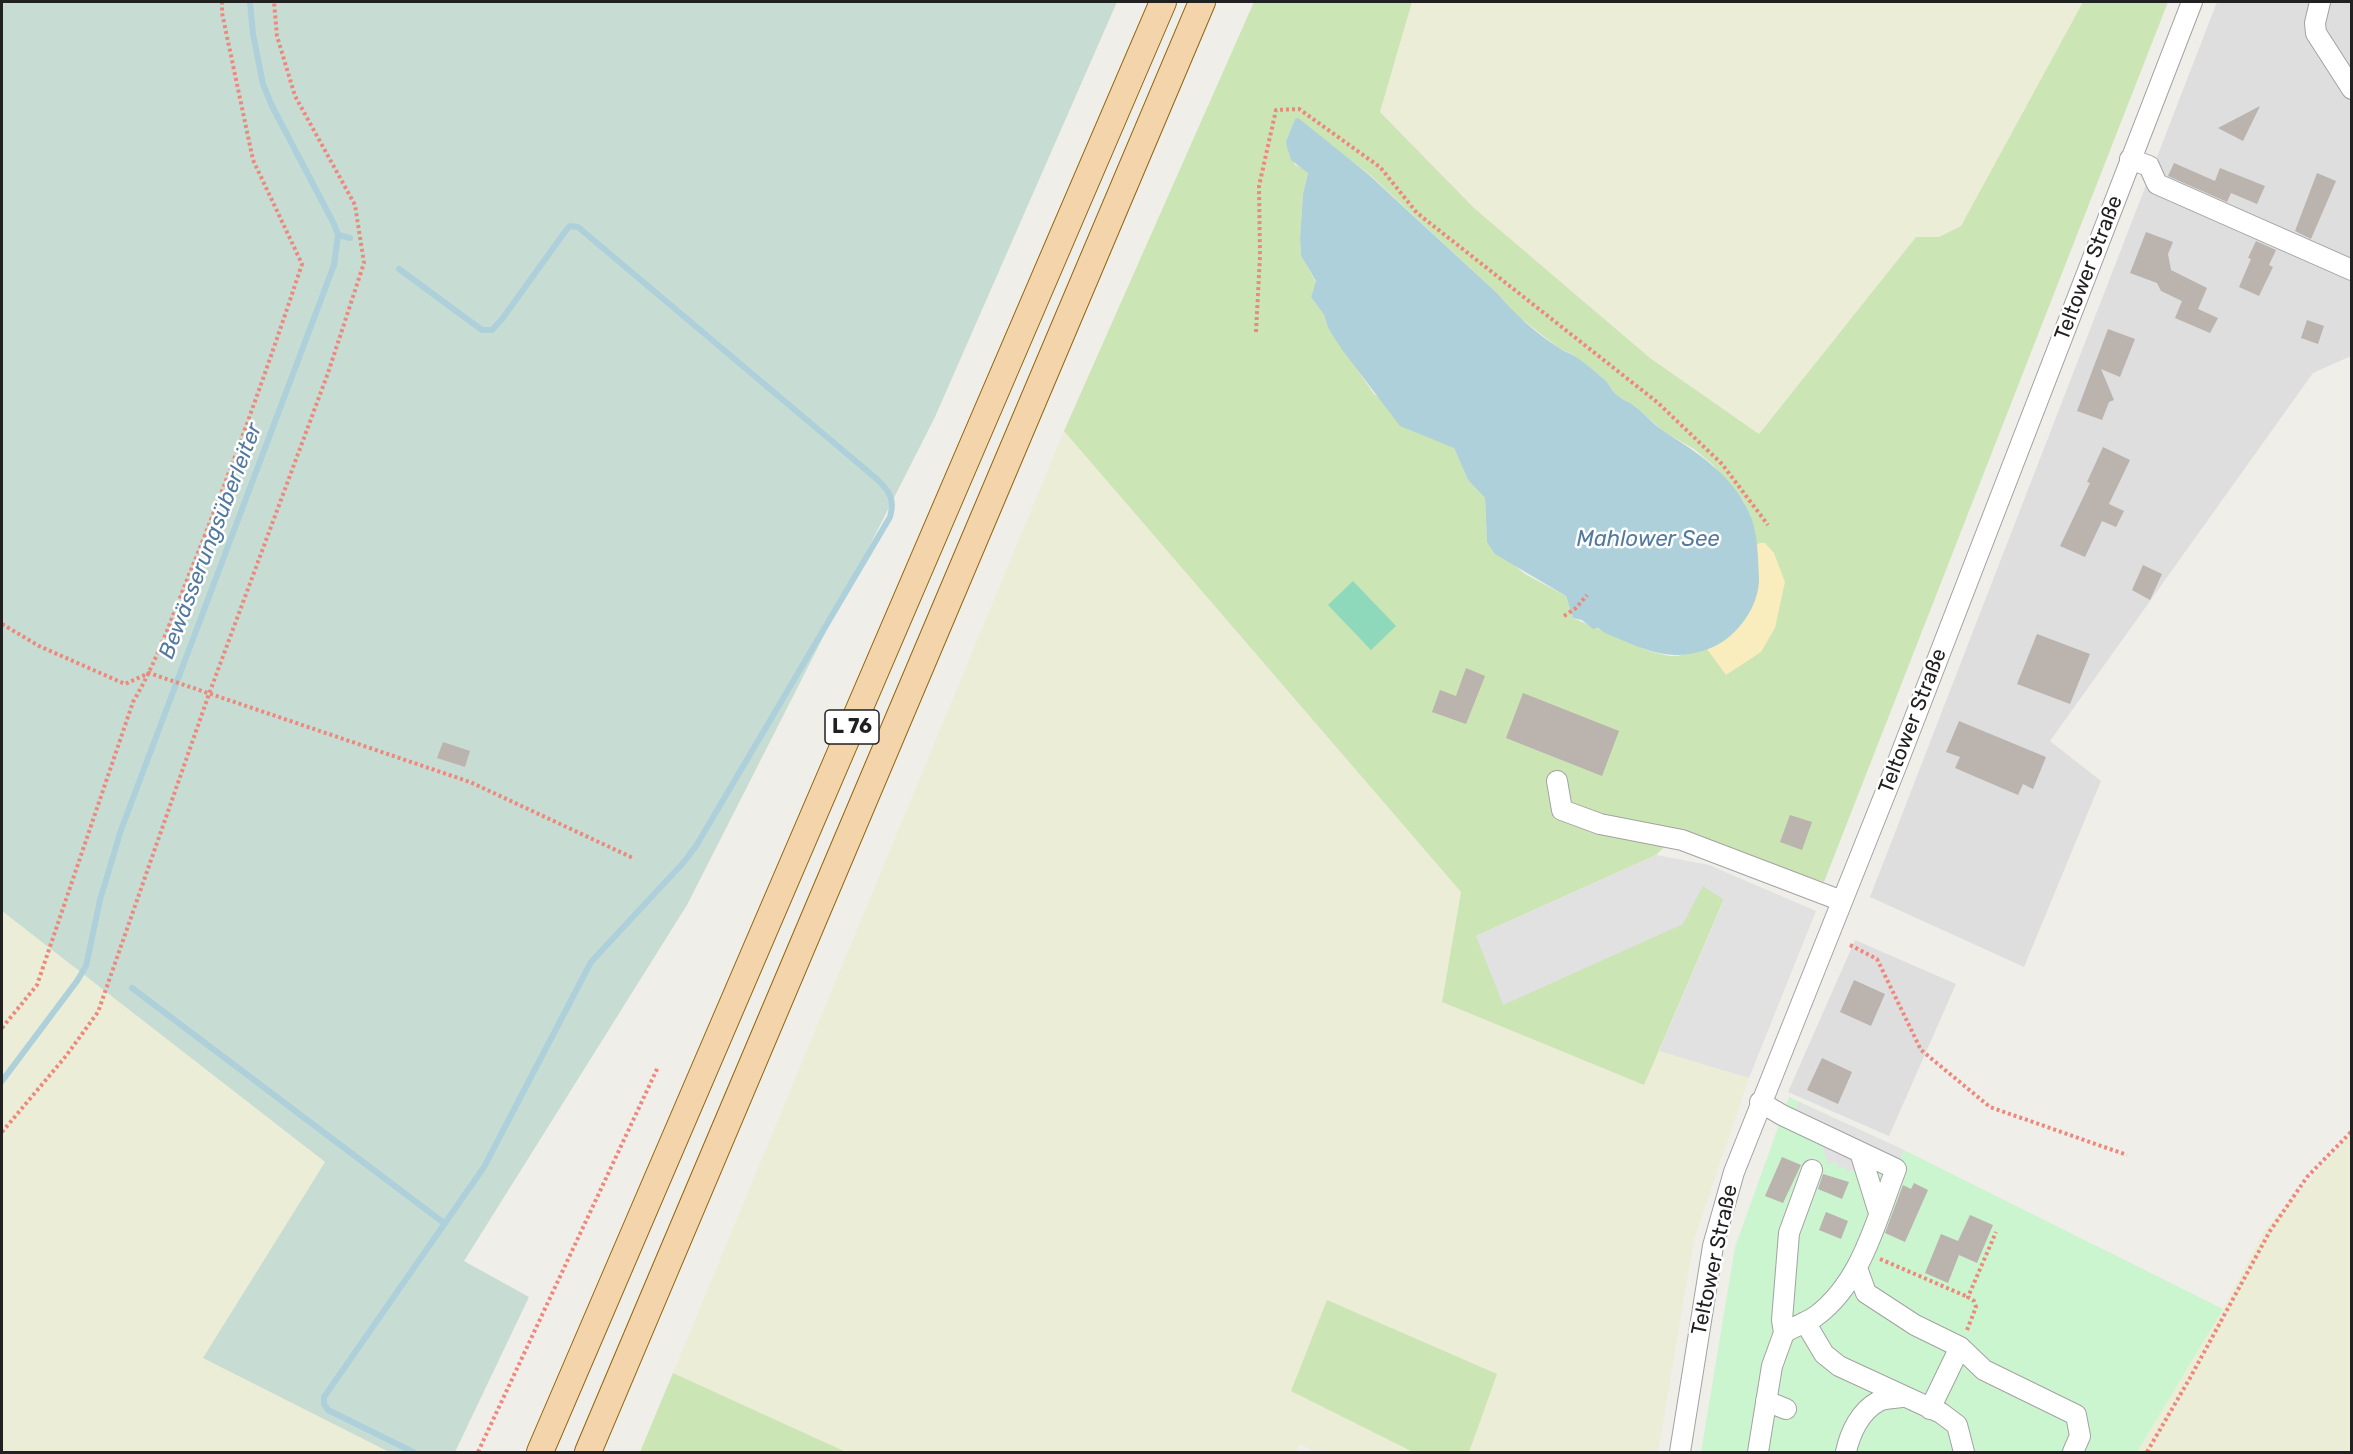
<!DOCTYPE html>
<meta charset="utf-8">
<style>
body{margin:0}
#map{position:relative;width:2353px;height:1454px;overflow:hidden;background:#f0eee9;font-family:Rubik,sans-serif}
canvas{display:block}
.frame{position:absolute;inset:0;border:3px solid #212121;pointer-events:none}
</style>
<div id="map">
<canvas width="2353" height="1454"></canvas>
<div class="frame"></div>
</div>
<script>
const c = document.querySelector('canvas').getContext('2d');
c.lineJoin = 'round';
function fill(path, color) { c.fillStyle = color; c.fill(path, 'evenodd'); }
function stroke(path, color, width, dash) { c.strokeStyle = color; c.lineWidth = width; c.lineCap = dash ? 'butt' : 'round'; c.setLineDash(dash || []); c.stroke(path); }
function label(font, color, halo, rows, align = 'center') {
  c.font = font + ' Rubik,sans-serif'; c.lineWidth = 5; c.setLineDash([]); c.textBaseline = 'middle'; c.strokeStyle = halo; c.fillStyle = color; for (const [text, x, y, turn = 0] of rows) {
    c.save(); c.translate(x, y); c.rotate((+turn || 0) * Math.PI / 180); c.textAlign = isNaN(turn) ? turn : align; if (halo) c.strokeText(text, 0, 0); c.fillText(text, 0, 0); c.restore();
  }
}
fill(new Path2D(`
 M 2217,2 L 2351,2 L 2351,356 L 2313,373 L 2050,741 L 2101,781 L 2024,967 L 1870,897 Z
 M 1855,940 L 1956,984 L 1889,1136 L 1788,1092 Z`), '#dfdede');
fill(new Path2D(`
 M 1412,2 L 2083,2 L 1961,226 L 1939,237 L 1916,237 L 1759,434 L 1650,358 L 1474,208 L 1380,112 Z
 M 1064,431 L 1461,892 L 1442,1002 L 1644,1085 L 1659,1051 L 1749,1078 L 1694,1239 L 1658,1452 L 1316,1452 L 1300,1444 L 1296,1452 L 846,1452 L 673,1373 Z
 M 2,911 L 325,1162 L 204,1358 L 389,1452 L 2,1452 Z
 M 2351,1133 L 2351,1452 L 2137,1452 L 2223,1309 L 2264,1231 Z`), '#ebedd6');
fill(new Path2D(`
 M 1254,2 L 1412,2 L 1380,112 L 1474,208 L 1650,358 L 1759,434 L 1916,237 L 1939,237 L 1961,226 L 2083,2 L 2168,2 L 1824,882 L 1679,832 L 1656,855 L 1476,936 L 1703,885 L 1724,899 L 1644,1085 L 1442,1002 L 1461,892 L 1064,431 ZM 1295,119 L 1369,174 L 1498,294 L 1514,313 L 1560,349 L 1572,354 L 1605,380 L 1618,397 L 1635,406 L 1663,431 L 1694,449 L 1713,465 L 1743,500 L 1750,514 L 1754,530 L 1759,584 L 1746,618 L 1731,636 L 1678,656 L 1669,656 L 1649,651 L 1573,618 L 1566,596 L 1525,574 L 1487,542 L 1485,498 L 1468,480 L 1454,448 L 1374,394 L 1328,328 L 1324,315 L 1311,297 L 1316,282 L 1301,256 L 1300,238 L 1303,194 L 1308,173 L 1305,169 L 1295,165 L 1286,141 Z
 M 1327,1300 L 1497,1374 L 1469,1452 L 1413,1452 L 1291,1391 Z
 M 673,1373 L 846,1452 L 640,1452 Z`), '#cce5b4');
fill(new Path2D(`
 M 2,2 L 1117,2 L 935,417 L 687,905 L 464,1261 L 529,1297 L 455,1452 L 389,1452 L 203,1358 L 325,1162 L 2,911 Z`), '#c7ddd3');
fill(new Path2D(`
 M 1760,543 L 1765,543 L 1774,553 L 1785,582 L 1775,628 L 1761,652 L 1726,675 L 1707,649 C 1751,634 1761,586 1756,545 Z`), '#f9edbe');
fill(new Path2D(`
 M 1789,1097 L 1904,1150 L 2223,1309 L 2137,1452 L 1701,1452 L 1735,1247 Z`), '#cbf5ce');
fill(new Path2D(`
 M 1353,581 L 1396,626 L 1371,650 L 1328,605 Z`), '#8ed8bb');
fill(new Path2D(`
 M 1656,855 L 1709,865 L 1816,911 L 1749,1078 L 1659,1051 L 1724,900 L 1703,886 L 1683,924 L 1503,1005 L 1476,936 Z
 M 1799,1102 L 1904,1150 L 1896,1169 L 1848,1147 L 1855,1170 L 1847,1172 L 1845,1166 L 1838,1168 L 1836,1162 L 1828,1164 L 1823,1149 L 1828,1137 L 1791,1120 Z`), '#e1e1e1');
fill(new Path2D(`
 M 1298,118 L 1368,174 L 1498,294 C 1515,315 1536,333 1559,348 C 1563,351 1567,352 1571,354 C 1582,360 1594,371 1604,379 C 1609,384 1612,391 1618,396 C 1624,401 1632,403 1637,408 C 1647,416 1654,425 1665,432 C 1698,453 1731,474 1749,512 C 1758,531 1758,558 1759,579 C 1759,606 1738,636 1713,647 C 1671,665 1644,649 1605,633 L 1598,628 L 1593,629 L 1582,620 L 1573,618 L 1566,596 L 1495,554 L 1487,542 L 1485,498 L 1468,480 L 1454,448 L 1400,426 L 1343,351 L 1328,328 L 1324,315 L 1311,297 L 1316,281 L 1301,256 L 1300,238 L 1303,194 L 1308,173 L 1291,160 L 1287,147 L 1286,141 L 1295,119 Z`), '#add0da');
stroke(new Path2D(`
 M 338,235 L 350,238
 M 399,269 L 482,330 L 492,330 L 502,319 L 567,229 L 570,226 L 578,227 L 878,480 C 890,492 895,500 890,517 L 696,846 L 683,863 L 591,962 L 484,1167 L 324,1397 L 324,1404 L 328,1410 L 413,1452
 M 132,988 L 444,1223
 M 2,1081 L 77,981 L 86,966 L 100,900 L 121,830 L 334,265 L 338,235 L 334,224 L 272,106 L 263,84 L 253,34 L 250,2`), '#add0da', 6);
fill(new Path2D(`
 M 2260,106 L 2243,141 L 2218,128 Z
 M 2174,163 L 2215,181 L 2220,168 L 2265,186 L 2257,204 L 2231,193 L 2227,202 L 2168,176 Z
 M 2317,173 L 2336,181 L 2311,239 L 2295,231 Z
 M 2146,232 L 2173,242 L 2168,254 L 2171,270 L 2207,288 L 2198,309 L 2218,318 L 2210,333 L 2175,318 L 2182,301 L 2161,291 L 2157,283 L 2130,273 Z
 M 2256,241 L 2276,250 L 2269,265 L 2273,267 L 2259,296 L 2239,287 L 2251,259 L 2248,258 Z
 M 2307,320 L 2324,326 L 2318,344 L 2301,338 Z
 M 2108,329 L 2135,339 L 2120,377 L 2101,369 L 2114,400 L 2109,402 L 2102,420 L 2077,411 Z
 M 2103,447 L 2130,460 L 2109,504 L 2124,511 L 2116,527 L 2102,521 L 2085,557 L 2060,546 L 2090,483 L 2087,482 Z
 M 2143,565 L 2162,574 L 2150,600 L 2132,590 Z
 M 2037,634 L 2090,654 L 2070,704 L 2017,684 Z
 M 1466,668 L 1485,676 L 1466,724 L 1432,712 L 1440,690 L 1456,696 Z
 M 1523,693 L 1619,731 L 1602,776 L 1506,738 Z
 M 1959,721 L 2046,757 L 2033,789 L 2023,784 L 2018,795 L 1955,768 L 1960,757 L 1946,752 Z
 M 443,742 L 470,751 L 465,767 L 437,758 Z
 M 1790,815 L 1812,822 L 1802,850 L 1780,842 Z
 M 1854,980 L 1885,994 L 1871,1026 L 1840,1012 Z
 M 1822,1058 L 1852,1072 L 1838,1104 L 1807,1090 Z
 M 1782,1157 L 1801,1165 L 1783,1203 L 1765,1196 Z
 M 1823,1174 L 1849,1182 L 1842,1199 L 1818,1189 Z
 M 1914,1183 L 1928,1190 L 1905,1242 L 1885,1233 L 1903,1185 L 1911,1189 Z
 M 1826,1212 L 1848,1221 L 1841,1239 L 1819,1230 Z
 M 1970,1215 L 1993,1225 L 1977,1263 L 1959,1255 L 1948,1283 L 1925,1273 L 1941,1234 L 1958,1241 Z`), '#bab3ae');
const minor = new Path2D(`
 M 2320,2 L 2315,23 L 2316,33 L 2352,89
 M 2130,159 L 2149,166 L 2157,184 L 2352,270
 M 1557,781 L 1562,810 L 1600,824 L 1682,840 L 1842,901
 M 1860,1152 L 1879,1213
 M 1857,1268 L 1866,1293 L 1915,1325 L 1960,1347 L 1984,1370 L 2076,1415 L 2080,1436 L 2073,1452
 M 1805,1322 L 1824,1354 L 1839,1366 L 1941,1413 L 1957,1425 L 1964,1452
 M 1784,1333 L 1782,1320 L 1789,1233 L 1812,1170
 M 1766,1401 L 1786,1409
 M 1930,1409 L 1960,1347
 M 1680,1452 L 1713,1246 L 1734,1172 L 1897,764 L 2192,2
 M 1758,1452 L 1772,1366 L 1784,1333 C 1794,1326 1807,1323 1816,1316 C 1862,1282 1876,1220 1896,1169 L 1782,1115 L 1760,1102
 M 1846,1452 C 1850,1433 1860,1411 1879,1401 C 1885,1398 1895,1398 1902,1397`);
const major = new Path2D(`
 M 540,1452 L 1163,2
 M 588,1452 L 1202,2`);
stroke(minor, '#a2a2a2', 22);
stroke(major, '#90650e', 28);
stroke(new Path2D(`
 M 1256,332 L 1260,256 L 1259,186 L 1276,110 L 1299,109 L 1380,167 L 1417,213 L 1657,402 L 1722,464 L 1768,525
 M 1564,616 L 1576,608 L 1587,595
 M 2,624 L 39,646 L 125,684 L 149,673 L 470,782 L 633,858
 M 1850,945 L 1877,959 L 1921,1050 L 1990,1107 L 2127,1155
 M 2,1028 L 37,985 L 133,702 C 159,658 175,608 195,560 C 234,463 269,364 302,264 L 253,160 L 222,13 L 222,2
 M 2,1132 L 66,1056 L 98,1012 L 209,694 L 328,373 L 364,263 L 355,205 L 295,96 L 277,36 L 274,2
 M 1880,1259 L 1968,1297
 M 1967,1330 L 1976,1307 L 1974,1301 L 1968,1297 L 1996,1232
 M 478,1452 L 658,1067
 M 2147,1452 L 2190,1378 L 2270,1231 L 2307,1177 L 2352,1131`), '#ee887c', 4, [3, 3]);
stroke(minor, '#fff', 20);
stroke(major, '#f4d4aa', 26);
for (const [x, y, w] of [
 [852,727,54]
]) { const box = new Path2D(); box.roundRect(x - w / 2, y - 17, w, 34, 4.5); c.fillStyle = '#fff'; c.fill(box); stroke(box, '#212121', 1.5); }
label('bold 20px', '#212121', null, [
 ["L 76",852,727]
]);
label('21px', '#212121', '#fff', [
 ["Teltower Straße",2089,268,-69],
 ["Teltower Straße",1913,721,-69],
 ["Teltower Straße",1715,1260,-78]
]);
label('italic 22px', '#527aa1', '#fff', [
 ["Mahlower See",1648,540],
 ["Bewässerungsüberleiter",211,541,-69]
]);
</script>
